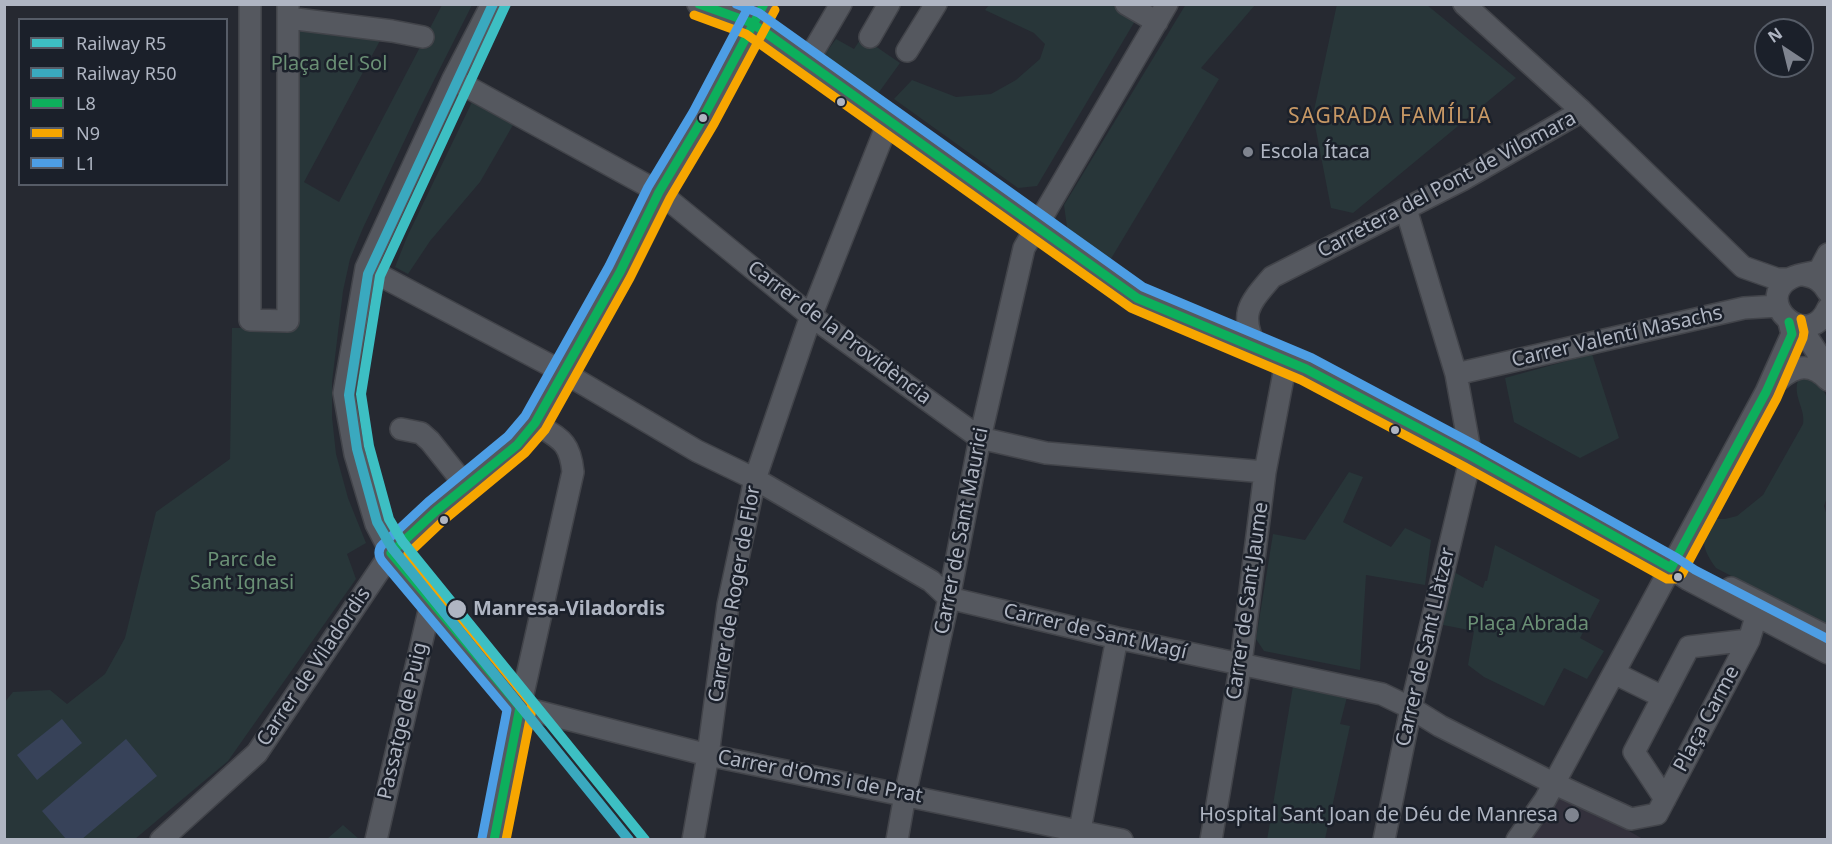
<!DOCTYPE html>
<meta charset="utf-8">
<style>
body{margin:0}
#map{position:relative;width:1832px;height:844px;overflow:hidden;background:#262931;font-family:"Noto Sans",sans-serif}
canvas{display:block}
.frame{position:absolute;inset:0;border:6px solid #afb5c2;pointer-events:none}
.legend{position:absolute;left:18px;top:18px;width:210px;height:168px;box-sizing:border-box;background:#1b202a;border:2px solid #565c67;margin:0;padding:8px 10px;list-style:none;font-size:18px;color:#afb5c2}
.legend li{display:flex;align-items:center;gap:12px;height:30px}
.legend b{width:30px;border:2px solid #565c67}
.north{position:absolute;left:1754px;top:18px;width:60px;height:60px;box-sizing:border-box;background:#1b202a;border:2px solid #565c67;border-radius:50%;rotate:325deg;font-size:16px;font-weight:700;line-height:24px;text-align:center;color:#afb5c2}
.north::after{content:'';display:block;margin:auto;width:21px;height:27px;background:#7f848f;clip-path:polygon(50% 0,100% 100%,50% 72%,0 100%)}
</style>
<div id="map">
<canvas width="1832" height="844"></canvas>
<div class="frame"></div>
<ul class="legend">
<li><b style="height:8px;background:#3dbfc3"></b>Railway R5</li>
<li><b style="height:8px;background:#3aa9bf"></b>Railway R50</li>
<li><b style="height:8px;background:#0daf5c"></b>L8</li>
<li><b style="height:8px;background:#f7a600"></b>N9</li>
<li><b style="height:8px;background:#4d9ee5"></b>L1</li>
</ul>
<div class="north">N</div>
</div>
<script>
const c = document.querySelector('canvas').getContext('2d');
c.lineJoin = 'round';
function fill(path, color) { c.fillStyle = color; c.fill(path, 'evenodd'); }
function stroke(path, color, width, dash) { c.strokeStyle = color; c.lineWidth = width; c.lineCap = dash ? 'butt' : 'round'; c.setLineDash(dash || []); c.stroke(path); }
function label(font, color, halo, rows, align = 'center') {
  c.font = font + ' "Noto Sans",sans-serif'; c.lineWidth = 5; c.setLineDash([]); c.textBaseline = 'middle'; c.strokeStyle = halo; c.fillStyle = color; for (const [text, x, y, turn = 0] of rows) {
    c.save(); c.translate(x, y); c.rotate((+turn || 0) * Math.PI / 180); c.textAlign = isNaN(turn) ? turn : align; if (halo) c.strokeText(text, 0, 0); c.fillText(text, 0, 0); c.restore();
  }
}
fill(new Path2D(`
 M 1558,791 L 1643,839 L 1528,840 Z`), '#33313c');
fill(new Path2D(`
 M 1186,4 L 1255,5 L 1201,68 L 1219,79 L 1109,262 L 1067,227 L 1064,205 Z
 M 1337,4 L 1427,5 L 1516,78 L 1353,213 L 1331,208 L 1313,115 Z
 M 442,5 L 472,5 L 419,110 L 363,228 L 350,259 L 343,291 L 332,382 L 332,417 L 336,454 L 348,498 L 366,543 L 347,554 L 356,579 L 228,761 L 135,839 L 5,839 L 4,703 L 13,692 L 50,690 L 67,704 L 105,674 L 125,638 L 156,512 L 230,459 L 232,328 L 293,328 L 294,24 L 383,35 L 304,182 L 339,202 Z
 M 989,5 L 1112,5 L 1135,21 L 1037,186 L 1018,188 L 894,99 L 912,80 L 956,97 L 991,94 L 1016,80 L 1040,59 L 1045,44 L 1034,33 L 985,10 Z
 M 862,37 L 900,63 L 877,95 L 824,55 L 836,39 L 854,49 Z
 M 472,102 L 513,125 L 480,182 L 430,241 L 408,274 L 395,267 L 407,237 Z
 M 1592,354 L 1619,438 L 1580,458 L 1514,422 L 1505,378 Z
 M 1809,377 L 1823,389 L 1827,398 L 1828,494 L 1824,506 L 1828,519 L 1827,626 L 1716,568 C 1703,550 1698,537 1714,519 L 1725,519 L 1737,516 L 1763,495 L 1803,424 C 1806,408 1791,395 1799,378 Z
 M 1349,472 L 1363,477 L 1343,522 L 1391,547 L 1405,528 L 1431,540 L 1425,585 L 1366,575 L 1360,670 L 1264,651 L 1256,639 L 1273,534 L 1305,540 Z
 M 1495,545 L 1600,600 L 1580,638 L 1604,651 L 1587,679 L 1564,668 L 1544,706 L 1484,677 L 1468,665 L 1474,631 L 1443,625 L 1454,572 L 1483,588 L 1485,581 L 1487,581 Z
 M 1293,686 L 1347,697 L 1340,724 L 1350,726 L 1325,839 L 1267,840 Z
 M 343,825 L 359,839 L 327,839 Z`), '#283639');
fill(new Path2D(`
 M 62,719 L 82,743 L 37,780 L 17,755 Z
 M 126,739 L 157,776 L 82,839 L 66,839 L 42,811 Z`), '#374259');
const minor = new Path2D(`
 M 250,4 L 250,320 L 288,321 L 288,4
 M 492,4 L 453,79 L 366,268 L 344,393 L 355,454 L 376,524 L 391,553 L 520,707
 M 698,4 L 752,23 L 1137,298 L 1306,369 L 1471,456 L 1671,568 L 1689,580 L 1828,653
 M 1126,4 L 1157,22
 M 1464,4 L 1582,111 L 1743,267 L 1777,279 L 1789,279
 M 288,18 L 392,31 L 423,37
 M 870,37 L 889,4
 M 907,51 L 936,4
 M 807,62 L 841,4
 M 453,79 L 659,192 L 811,316 L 980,438 L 1046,453 L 1265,472
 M 1828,254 L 1819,271 C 1810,273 1799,274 1791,278 C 1751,300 1808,354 1828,308
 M 366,268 L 563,372 L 697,451 L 755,479 L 931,581 L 949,598 L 1117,638 L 1382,694 L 1411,708 L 1440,726 L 1553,783 L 1631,819 L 1657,814 L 1749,640 L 1756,617
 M 1803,275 C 1815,277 1822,281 1828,292
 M 1800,326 L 1828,369
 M 1256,348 C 1239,313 1249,304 1272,277 L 1462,180 L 1582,111
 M 1456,374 L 1744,308 L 1778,306
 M 1771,387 C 1789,369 1807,358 1828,380
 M 401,429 L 421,433 L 430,441 L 466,486
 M 1731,588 L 1828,637
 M 1614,673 L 1663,697
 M 520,707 L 708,755 L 1122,840
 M 1665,799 L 1634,752 L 1689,647 L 1749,640
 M 161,840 L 257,753 L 391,553 L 436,511 L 517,445 L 535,423 L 620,272 L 659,192 L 703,118 L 764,4
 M 376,840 L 431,602
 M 494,840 L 520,707 L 573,472 C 570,441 560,439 535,423
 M 693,840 L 708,755 L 728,605 L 755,479 L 811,316 L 889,120
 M 897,840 L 905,795 L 949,598 L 980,438 L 1024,248 L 1167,4
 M 1078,840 L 1117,638
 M 1211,840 L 1241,663 L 1265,472 L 1286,362
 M 1384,840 L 1411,708 L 1471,456 L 1456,374 L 1406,209
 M 1517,840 L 1545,800 L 1766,392 L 1792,334 L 1789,322`);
stroke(minor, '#42444a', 24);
stroke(minor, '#55585f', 21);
stroke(new Path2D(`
 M 699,4 L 752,23 L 1137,298 L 1306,369 L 1471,456 L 1671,568 L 1766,392 L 1792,334 L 1789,322
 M 494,840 L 520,707 L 391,553 L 436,511 L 517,445 L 535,423 L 620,272 L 659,192 L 703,118 L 764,4`), '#0daf5c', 9);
stroke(new Path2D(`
 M 694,15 L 746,34 L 1131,308 L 1301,380 L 1465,467 L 1667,579 L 1675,579 L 1682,574 L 1777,398 L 1803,338 L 1804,332 L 1801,319
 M 506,840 L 532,709 L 531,703 L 408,554 L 444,520 L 525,453 L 545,430 L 630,278 L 670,198 L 714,124 L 775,10`), '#f7a600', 9);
stroke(new Path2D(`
 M 736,4 L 759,13 L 1143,287 L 1312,358 L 1477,446 L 1677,558 L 1695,570 L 1828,639
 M 482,838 L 507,710 L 382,561 C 378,555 378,549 383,544 L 428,502 L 508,436 L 525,416 L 609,266 L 648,187 L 693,112 L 750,4`), '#4d9ee5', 9);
stroke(new Path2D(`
 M 506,4 L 380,276 L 361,394 L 369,446 L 389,519 L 402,541 L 645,840`), '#3dbfc3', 10);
stroke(new Path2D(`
 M 493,4 L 368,274 L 349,395 L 357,449 L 377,522 L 392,548 L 629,840`), '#3aa9bf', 10);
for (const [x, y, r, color] of [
 [841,102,5,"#afb5c2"],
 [703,118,5,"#afb5c2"],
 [1248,152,6,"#7f848f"],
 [1395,430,5,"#afb5c2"],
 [444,520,5,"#afb5c2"],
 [1678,577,5,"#afb5c2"],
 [457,609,10,"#afb5c2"],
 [1572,815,8,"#7f848f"]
]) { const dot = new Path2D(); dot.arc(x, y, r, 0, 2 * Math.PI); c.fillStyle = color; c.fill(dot); stroke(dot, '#1b202a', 2); }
label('20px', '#6a9075', '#1b202a', [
 ["Plaça del Sol",329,64],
 ["Parc de",242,560],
 ["Sant Ignasi",242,583],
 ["Plaça Abrada",1528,624]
]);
label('20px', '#afb5c2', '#1b202a', [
 ["Escola Ítaca",1260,152],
 ["Hospital Sant Joan de Déu de Manresa",1558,815,"right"]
], 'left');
label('20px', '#afb5c2', '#1b202a', [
 ["Carretera del Pont de Vilomara",1447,185,-28],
 ["Carrer de la Providència",839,333,37],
 ["Carrer Valentí Masachs",1617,337,-13],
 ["Carrer de Sant Maurici",962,531,-79],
 ["Carrer de Roger de Flor",735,594,-80],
 ["Carrer de Sant Jaume",1248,601,-82],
 ["Carrer de Sant Magí",1095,632,13],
 ["Carrer de Sant Llàtzer",1426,647,-77],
 ["Carrer de Viladordis",314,667,-56],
 ["Plaça Carme",1707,719,-62],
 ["Passatge de Puig",403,721,-77],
 ["Carrer d'Oms i de Prat",820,777,11]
]);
label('bold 20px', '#afb5c2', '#1b202a', [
 ["Manresa-Viladordis",473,609]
], 'left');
c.letterSpacing = '1.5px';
label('21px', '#c79865', '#1b202a', [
 ["SAGRADA FAMÍLIA",1390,117]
]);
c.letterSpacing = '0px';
</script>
